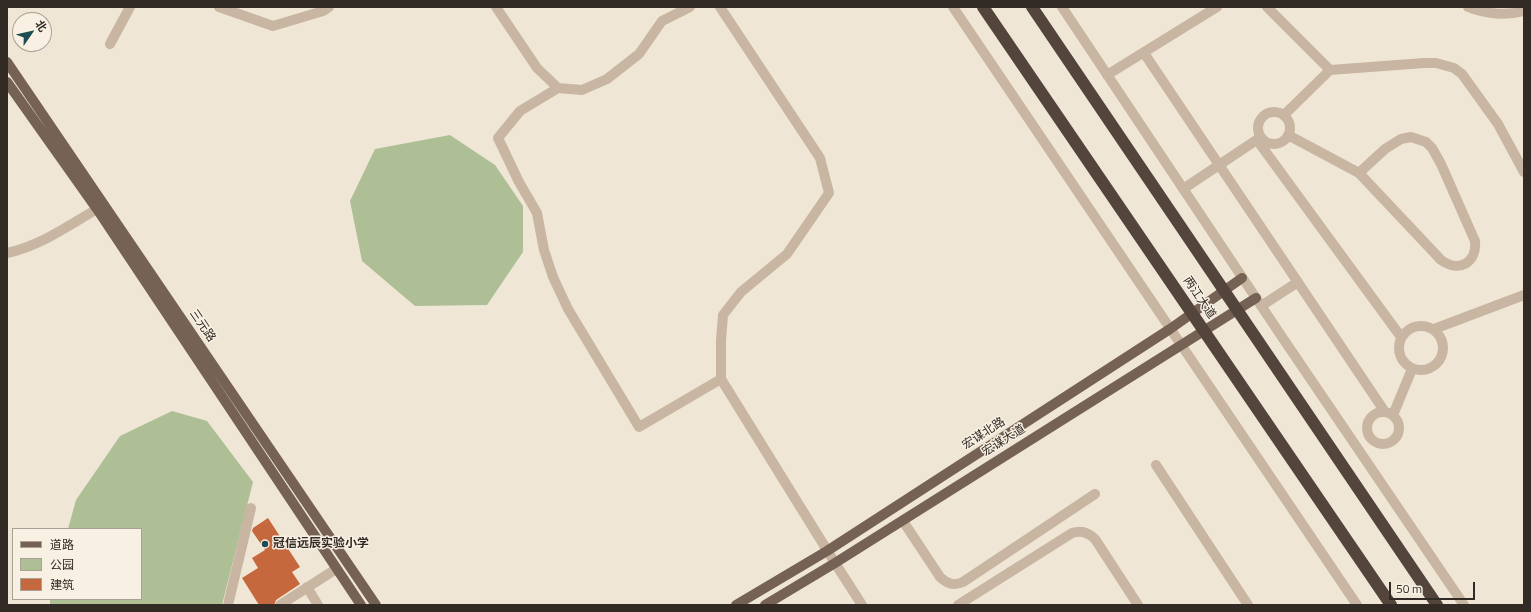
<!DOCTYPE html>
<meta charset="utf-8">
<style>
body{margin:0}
#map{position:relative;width:1531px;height:612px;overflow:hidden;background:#f0e6d6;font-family:"Titillium Web","Noto Sans SC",sans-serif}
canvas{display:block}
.frame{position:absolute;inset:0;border:8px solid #322a25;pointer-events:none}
.legend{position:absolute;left:12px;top:528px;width:130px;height:72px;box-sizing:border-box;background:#f8f0e2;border:1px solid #a9a196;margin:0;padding:5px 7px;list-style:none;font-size:12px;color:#322a25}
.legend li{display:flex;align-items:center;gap:8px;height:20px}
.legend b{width:20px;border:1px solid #a9a196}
.north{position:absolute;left:12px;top:12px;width:40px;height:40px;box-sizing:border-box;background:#f8f0e2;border:1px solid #a9a196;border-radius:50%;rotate:56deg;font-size:11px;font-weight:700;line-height:16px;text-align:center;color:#322a25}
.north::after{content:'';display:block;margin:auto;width:14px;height:18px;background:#1b4c53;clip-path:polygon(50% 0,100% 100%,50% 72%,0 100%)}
.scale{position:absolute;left:1389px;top:582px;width:86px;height:18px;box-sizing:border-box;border:2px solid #322a25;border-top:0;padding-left:5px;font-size:12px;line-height:14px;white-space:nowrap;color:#322a25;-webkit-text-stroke:3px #f8f0e2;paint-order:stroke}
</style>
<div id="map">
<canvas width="1531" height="612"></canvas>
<div class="frame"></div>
<ul class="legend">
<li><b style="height:5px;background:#756255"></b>道路</li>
<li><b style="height:11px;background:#aebf96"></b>公园</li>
<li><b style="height:11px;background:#c6683e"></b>建筑</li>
</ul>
<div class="north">北</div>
<div class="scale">50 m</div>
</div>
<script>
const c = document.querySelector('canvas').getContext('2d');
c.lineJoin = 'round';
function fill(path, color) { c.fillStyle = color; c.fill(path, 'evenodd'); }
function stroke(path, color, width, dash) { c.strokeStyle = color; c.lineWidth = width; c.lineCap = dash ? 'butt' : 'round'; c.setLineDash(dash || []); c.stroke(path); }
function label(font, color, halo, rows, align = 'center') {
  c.font = font + ' "Titillium Web","Noto Sans SC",sans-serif'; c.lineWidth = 3; c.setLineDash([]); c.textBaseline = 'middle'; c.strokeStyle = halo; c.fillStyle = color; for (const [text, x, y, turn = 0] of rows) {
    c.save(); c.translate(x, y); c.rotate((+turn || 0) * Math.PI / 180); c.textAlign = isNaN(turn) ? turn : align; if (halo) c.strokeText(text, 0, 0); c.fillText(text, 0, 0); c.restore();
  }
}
fill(new Path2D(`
 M 450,135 L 495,165 L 523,206 L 523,252 L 487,305 L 415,306 L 362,261 L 350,201 L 375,149 Z
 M 172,411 L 207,421 L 253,482 L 222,605 L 50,605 L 50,599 L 141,599 L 141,529 L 68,529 L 76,500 L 120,436 Z`), '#aebf96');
fill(new Path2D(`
 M 268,518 L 300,567 L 292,572 L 300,584 L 276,600 L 274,605 L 259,605 L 242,578 L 258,568 L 252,558 L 265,550 L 252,531 L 253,528 Z`), '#c6683e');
stroke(new Path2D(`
 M 219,7 L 273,26 L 323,11 L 329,7
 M 496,7 L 537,68 L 558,88 L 582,90 L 607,79 L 639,54 L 662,21 L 690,7
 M 720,7 L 820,158 L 829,193 L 787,254 L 741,292 L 723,315 L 721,340 L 721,379 L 835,563 L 862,605
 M 953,7 L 1357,605
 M 1062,7 L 1282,337 L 1464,605
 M 1267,7 L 1330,70 L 1284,115
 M 1468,7 C 1485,14 1506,16 1524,11
 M 110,44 L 130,7
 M 1144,53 L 1385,412
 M 1330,70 L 1424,63 L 1436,63 L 1454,68 L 1462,74 L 1498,124 L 1524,172
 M 1107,75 L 1217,7
 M 558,88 L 520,111 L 498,138 L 519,182 L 537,213 L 544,250 L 553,277 L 568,309 L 639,427 L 721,379
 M1258 128a16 16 0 1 1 32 0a16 16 0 1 1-32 0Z
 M 1288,135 L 1359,173 L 1385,149 L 1401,139 L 1411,137 L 1426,142 L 1432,148 L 1441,164 L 1475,241 C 1477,263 1459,273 1441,260 L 1359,173
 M 1257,140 L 1401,337
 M 1183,189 L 1261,137
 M 7,253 C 40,246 68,226 97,209
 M 1261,306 L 1298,282
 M1399 348a22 22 0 1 1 44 0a22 22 0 1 1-44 0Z
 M 1434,329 L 1524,295
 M1367 428a16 16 0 1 1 32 0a16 16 0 1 1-32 0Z
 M 1393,415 L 1412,369
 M 1156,465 L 1248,605
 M 903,521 L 940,577 C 947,584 954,586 963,582 L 1095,494
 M 307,587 L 318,605
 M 228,605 L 251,508
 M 280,605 L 336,569
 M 958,605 L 1072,533 C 1081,530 1088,532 1095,539 L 1138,605`), '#c8b6a2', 10);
stroke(new Path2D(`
 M 7,62 L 376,605
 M 7,82 L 97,209 L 361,605
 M 736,605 L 827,551 L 1170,329 L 1242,278
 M 765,605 L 835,563 L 1256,298`), '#756255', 10);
stroke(new Path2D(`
 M 983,7 L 1391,605
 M 1032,7 L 1437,605`), '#54453c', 12);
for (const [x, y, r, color] of [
 [265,544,4,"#1b4c53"]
]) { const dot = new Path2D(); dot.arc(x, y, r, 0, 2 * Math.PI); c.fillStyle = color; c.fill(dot); stroke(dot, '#f8f0e2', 1.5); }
label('12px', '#322a25', '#f8f0e2', [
 ["两江大道",1199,298,56],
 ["三元路",202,326,56],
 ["宏谋北路",984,434,-33],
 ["宏谋大道",1004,441,-32]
]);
label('bold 12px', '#322a25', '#f8f0e2', [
 ["冠信远辰实验小学",273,544]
], 'left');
</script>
